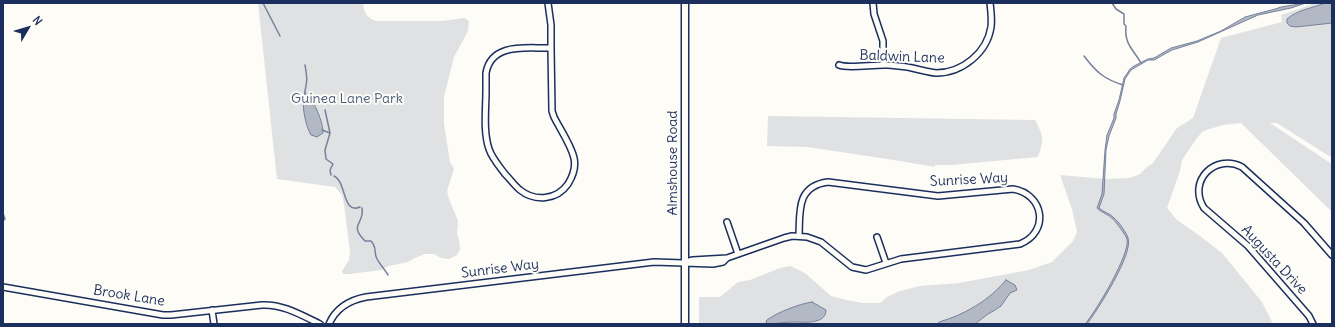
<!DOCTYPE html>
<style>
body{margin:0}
#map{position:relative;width:1335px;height:327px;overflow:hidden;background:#fdfcf7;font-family:Delius,sans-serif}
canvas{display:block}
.frame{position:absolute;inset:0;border:4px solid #1b2f5e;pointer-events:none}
.north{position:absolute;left:8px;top:8px;width:40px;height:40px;-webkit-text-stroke:3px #fdfcf7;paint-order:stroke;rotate:52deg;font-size:11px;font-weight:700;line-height:16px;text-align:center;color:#1b2f5e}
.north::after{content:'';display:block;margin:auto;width:14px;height:18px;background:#1b2f5e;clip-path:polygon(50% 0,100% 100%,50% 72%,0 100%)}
</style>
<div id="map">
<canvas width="1335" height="327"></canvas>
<div class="frame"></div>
<div class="north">N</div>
</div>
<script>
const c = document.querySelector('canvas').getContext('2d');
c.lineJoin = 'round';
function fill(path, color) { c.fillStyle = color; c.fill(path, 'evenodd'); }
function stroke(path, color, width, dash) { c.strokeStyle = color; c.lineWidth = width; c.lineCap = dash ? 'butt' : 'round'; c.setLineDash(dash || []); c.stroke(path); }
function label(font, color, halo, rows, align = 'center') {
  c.font = font + ' Delius,sans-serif'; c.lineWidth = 4; c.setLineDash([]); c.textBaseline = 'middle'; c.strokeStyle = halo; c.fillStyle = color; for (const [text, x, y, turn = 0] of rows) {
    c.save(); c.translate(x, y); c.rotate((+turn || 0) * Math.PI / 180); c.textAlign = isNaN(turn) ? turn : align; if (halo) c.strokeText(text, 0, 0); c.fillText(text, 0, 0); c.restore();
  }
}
fill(new Path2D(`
 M 258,3 L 363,3 C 364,13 367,18 376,21 L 443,21 L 464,18 L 469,21 L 468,31 L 454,57 L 444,97 L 444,124 L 450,162 L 454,169 L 447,191 L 449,199 L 458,221 L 457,234 L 459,240 L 460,249 L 457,255 L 449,259 L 441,258 L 434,254 L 425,254 L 415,258 L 408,262 L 389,266 L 381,270 L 350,274 L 343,274 L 342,271 L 349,260 L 350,252 L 344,204 L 342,195 L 335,187 L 277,179 Z
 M 1316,3 L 1332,3 L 1332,158 L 1277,123 L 1270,123 L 1332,164 L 1332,212 L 1241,123 L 1223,125 L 1203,131 L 1197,138 L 1182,160 L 1180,171 L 1167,208 L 1177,220 L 1200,236 L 1222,253 L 1262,302 L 1273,324 L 699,324 L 699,297 L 720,297 L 738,282 L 750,280 L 780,268 L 790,266 L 805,273 L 831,296 L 846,300 L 862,303 L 880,303 L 887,297 L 900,291 L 920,286 L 959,283 L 1029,270 L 1052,262 L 1073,241 L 1077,232 L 1072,209 L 1060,175 L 1105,179 L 1130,178 L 1140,174 L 1147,167 L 1153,163 L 1177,128 L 1193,118 L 1221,38 L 1282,22 L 1281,15 Z
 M 768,116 L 1035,120 C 1044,137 1044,139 1038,157 L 951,165 L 935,165 L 935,167 L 900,161 L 808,147 L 767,146 Z`), '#e0e1e3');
const water = new Path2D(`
 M 1306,3 L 1291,8 L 1258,15 L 1198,42 L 1172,50 L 1154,60 L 1148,60 L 1131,70 L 1125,79 L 1120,101 L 1116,114 L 1116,118 L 1109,136 L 1106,150 L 1104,194 L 1099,208 C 1103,212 1110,213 1114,218 C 1118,221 1127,233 1128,238 C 1134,253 1097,311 1087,324 L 1085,324 C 1095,313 1131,253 1127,239 C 1125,234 1116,222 1113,219 C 1108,214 1102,213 1097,208 L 1102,194 L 1105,150 L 1107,135 L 1114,118 L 1114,114 L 1119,100 L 1124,78 L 1130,69 L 1134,66 L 1148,59 L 1154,58 L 1171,48 L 1197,41 L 1221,31 L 1245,17 L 1275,9 L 1281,7 Z
 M 1325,3 L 1332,3 L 1332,23 L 1296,27 L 1290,26 L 1287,23 L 1287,19 C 1297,10 1313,8 1325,3 Z
 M 305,93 C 313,97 324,124 323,133 L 317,137 L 311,135 C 306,127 300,102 305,93 Z
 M 1006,280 L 1015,285 L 1017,290 L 1010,293 L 1001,306 L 995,310 L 988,314 L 975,324 L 938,324 L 939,322 C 964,315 990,300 1006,280 Z
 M 812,302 L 826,310 C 826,325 803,322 793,322 C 784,322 776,324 767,324 L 766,322 L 767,320 C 778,312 799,304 812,302 Z`);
fill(water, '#b3b8c5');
stroke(water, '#76819c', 1);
stroke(new Path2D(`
 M 263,3 L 280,36
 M 1112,3 L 1116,9 L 1124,14 L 1124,24 L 1126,26 C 1124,44 1133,49 1141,63
 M 1084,56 C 1096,72 1104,79 1123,85
 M 305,65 C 306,72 308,79 306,85 C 306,89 304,90 305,95
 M 325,110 L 330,133 L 325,150 L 326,159 L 333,164 L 330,170 L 331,175
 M 322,130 L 330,133
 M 334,176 C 347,182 342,215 360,207
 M 362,208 C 365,224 348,224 365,241 L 371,241 C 378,249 373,252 377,259 C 379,263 385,270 388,275
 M 3,213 L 5,219 L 3,221`), '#76819c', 1.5);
const minor = new Path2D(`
 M 548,3 L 551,25 L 551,48
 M 873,3 L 874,14 L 883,41 L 883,65
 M 544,48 L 551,48 L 552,111 L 554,117 C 560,129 571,145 574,158 C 576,167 573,176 568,184 C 557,200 535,202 520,190 C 514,185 510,179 505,174 C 499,166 492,158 489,149 C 483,131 486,109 486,91 C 486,85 486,79 486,73 C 491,44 523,48 544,48 Z
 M 839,65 C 848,69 875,64 888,65 C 896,66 904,66 912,68 C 920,70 928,72 936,73 C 962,73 987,53 991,27 C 992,19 991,11 990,3
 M 727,222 L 738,254
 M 877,237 L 886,263
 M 685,262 L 693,260 L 727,258
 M 3,287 L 163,315 L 171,315 L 262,305 C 283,304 301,315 320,324
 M 212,310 L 214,324
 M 329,324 C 336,308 350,300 366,297 L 654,262 L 713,264 L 723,262 L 727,258 L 784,238 L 792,236 L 807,237 L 821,242 L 852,267 L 866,270 L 901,259 L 1020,244 C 1050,232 1044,194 1013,189 L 938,196 L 828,182 C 796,186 800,212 799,236
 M 1313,324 L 1309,316 L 1248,246 L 1204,208 C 1187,181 1215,153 1242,167 L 1304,223 L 1332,255`);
const major = new Path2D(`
 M 685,3 L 685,324`);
stroke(minor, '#1b2f5e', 8);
stroke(major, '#1b2f5e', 9);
stroke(minor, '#fdfcf7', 5);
stroke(major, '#fdfcf7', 6);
label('14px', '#1b2f5e', '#fdfcf7', [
 ["Baldwin Lane",902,57,2],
 ["Almshouse Road",673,163,-90],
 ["Sunrise Way",969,180,-3],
 ["Augusta Drive",1274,260,47],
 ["Sunrise Way",500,269,-7],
 ["Brook Lane",129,296,9]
]);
label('14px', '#4c5c7f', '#fdfcf7', [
 ["Guinea Lane Park",347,99]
]);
</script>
